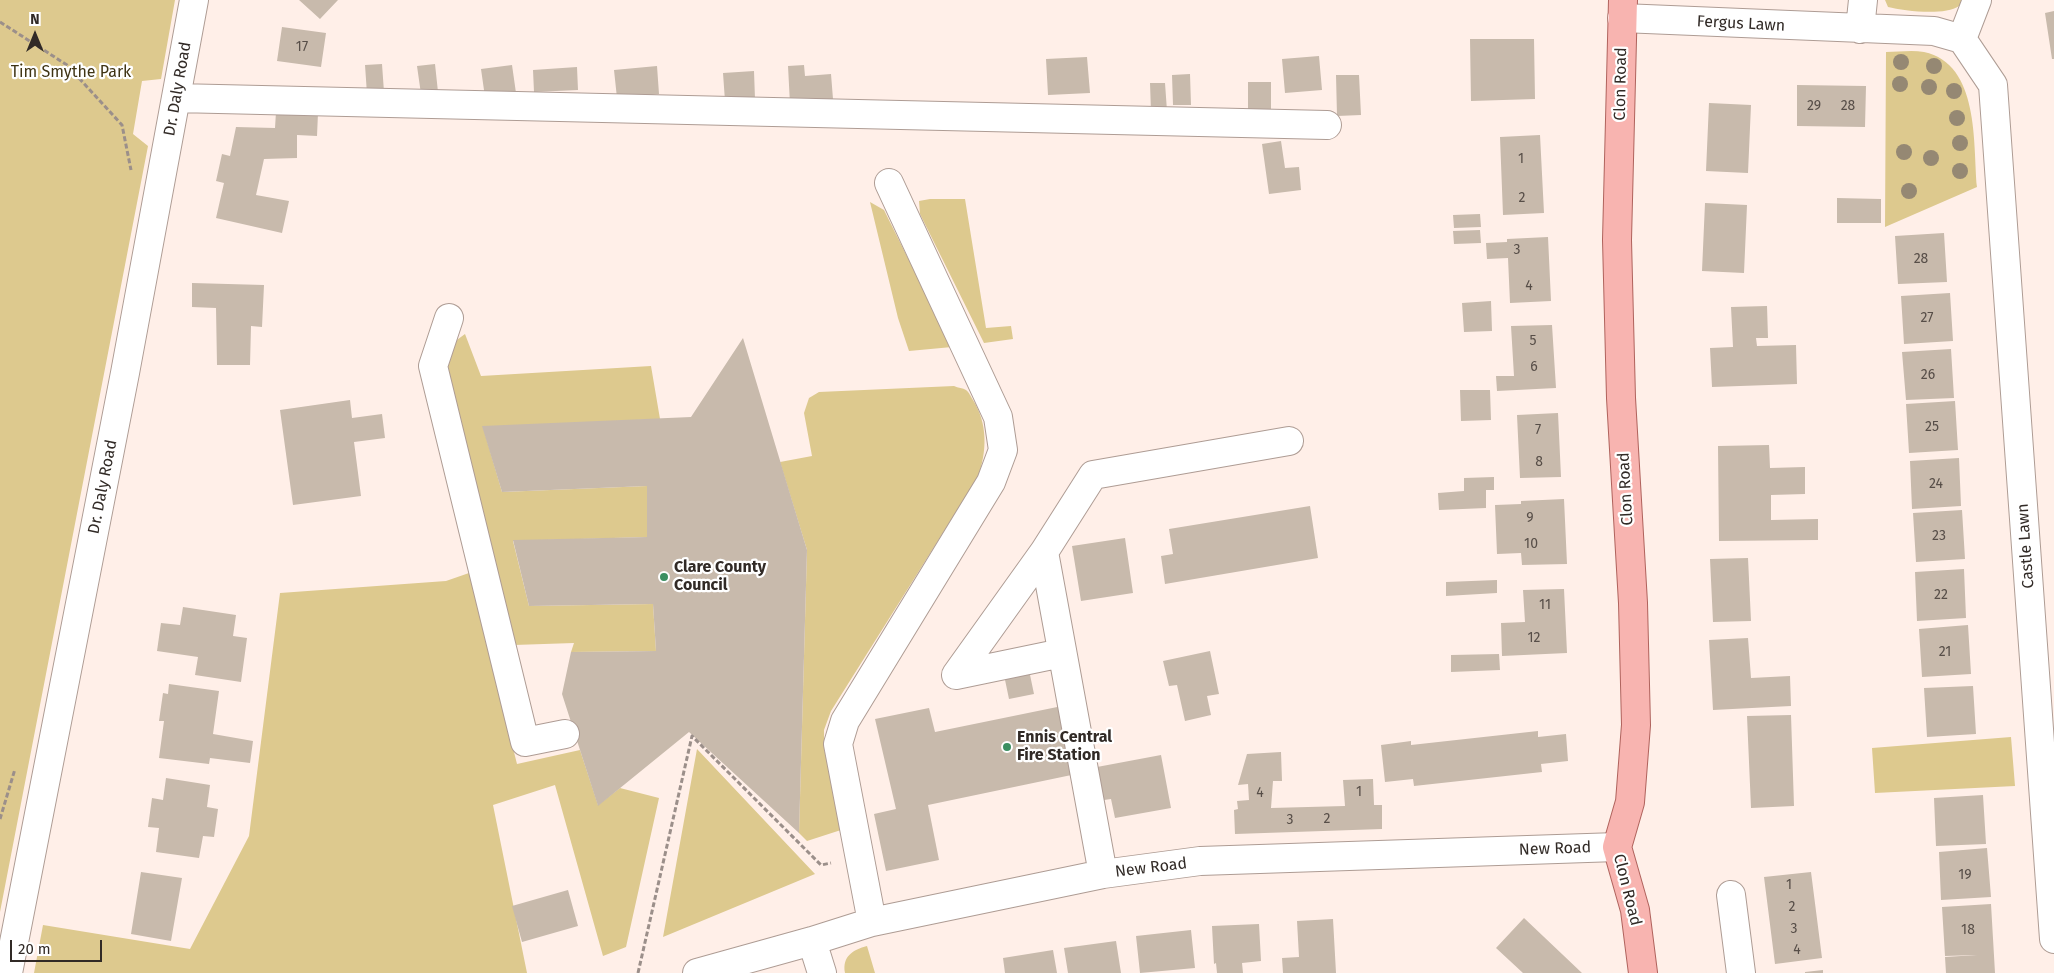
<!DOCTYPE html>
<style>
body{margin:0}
#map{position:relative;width:2054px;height:973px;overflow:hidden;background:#ffefe8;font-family:"Fira Sans",sans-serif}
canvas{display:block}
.north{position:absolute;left:10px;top:10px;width:50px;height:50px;-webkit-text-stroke:4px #fff;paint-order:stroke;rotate:0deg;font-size:14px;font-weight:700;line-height:20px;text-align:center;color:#312a26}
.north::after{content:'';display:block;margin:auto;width:18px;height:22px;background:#312a26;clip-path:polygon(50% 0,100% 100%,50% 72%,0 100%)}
.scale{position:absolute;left:10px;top:940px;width:92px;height:22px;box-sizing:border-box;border:2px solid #312a26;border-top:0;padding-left:6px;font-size:15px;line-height:18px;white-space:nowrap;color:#312a26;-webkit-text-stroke:4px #fff;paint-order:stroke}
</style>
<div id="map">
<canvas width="2054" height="973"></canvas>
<div class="north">N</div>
<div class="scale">20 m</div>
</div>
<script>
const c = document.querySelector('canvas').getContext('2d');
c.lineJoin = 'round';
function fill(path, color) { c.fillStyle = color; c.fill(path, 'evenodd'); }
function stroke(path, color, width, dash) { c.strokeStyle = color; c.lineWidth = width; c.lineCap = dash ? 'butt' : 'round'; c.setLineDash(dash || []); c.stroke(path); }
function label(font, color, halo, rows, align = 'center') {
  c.font = font + ' "Fira Sans",sans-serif'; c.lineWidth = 4.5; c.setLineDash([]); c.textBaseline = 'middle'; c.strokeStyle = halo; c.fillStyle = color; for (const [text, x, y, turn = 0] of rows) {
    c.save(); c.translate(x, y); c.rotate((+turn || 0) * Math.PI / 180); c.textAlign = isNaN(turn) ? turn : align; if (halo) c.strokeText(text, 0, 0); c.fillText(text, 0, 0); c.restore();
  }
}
fill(new Path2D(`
 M 0,0 L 175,0 L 161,79 L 142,81 L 133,134 L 148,146 L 0,912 Z
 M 1885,0 L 1964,0 C 1962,2 1961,5 1959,6 C 1945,16 1904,11 1888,7 Z
 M 1886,52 C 1898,52 1912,50 1924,52 C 1980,64 1973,144 1977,187 L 1885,227 Z
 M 930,199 L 965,199 L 986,328 L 1011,326 L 1013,339 L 984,343 L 920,214 L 919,201 Z
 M 870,202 L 884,210 L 952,347 L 909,351 L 898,318 Z
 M 465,334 L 481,376 L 651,366 L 660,419 L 483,427 L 502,492 L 647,486 L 647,537 L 513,541 L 529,606 L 653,604 L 656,651 L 571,652 L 574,643 L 514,645 L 444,359 L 450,345 Z
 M 954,386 C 958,388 963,388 966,390 C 969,392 971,397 973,400 C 988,424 987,451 978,477 L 831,711 L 824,730 L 824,748 L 841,830 L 807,841 L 799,833 L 807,550 L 780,462 L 812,456 L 804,413 L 809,398 L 819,392 Z
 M 469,573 L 517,764 L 580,750 L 598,805 L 620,788 L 659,798 L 626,947 L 603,956 L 555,785 L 493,805 L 527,973 L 34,973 L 43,925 L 190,949 L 249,836 L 280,593 L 446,581 Z
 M 2011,737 L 2015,786 L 1875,793 L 1872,748 Z
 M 697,749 L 815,874 L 663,937 Z
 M 867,946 L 875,973 L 845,973 C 842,956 853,950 867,946 Z`), '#ddc98e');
fill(new Path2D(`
 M 299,0 L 338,0 L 320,19 Z
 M 2054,11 L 2054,59 L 2052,59 L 2045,13 Z
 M 282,27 L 326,33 L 321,67 L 277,61 Z
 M 1470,39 L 1534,39 L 1535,99 L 1471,101 Z
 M 1319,56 L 1322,90 L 1285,93 L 1282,59 Z
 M 1087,57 L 1090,93 L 1048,95 L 1046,59 Z
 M 382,64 L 384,92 L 367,94 L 365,65 Z
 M 435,64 L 438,92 L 421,94 L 417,66 Z
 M 512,65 L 516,93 L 485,97 L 481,69 Z
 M 804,65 L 805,76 L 831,74 L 833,99 L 790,104 L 788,66 Z
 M 657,66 L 659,94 L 617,98 L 614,70 Z
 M 577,67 L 578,90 L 534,92 L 533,70 Z
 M 754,71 L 755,99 L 725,101 L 723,73 Z
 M 1190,74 L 1191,105 L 1173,105 L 1172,75 Z
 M 1336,75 L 1359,75 L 1361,115 L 1337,116 Z
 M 1248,82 L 1271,82 L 1271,111 L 1248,112 Z
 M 1150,83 L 1165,83 L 1167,111 L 1151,112 Z
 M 1797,85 L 1866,86 L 1865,127 L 1797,126 Z
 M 1709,103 L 1751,105 L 1748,173 L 1706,171 Z
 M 276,112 L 318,113 L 317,136 L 297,135 L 297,158 L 264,159 L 256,195 L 289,201 L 282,233 L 216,218 L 224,183 L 216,181 L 222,154 L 230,156 L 236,127 L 275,128 Z
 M 1540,135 L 1544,213 L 1503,215 L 1500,137 Z
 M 1281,141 L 1285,168 L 1299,167 L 1301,190 L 1269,194 L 1262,144 Z
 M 1837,198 L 1881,199 L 1881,223 L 1837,223 Z
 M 1705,203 L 1747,205 L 1744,273 L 1702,271 Z
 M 1480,214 L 1481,227 L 1454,228 L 1453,215 Z
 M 1480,230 L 1481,243 L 1454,244 L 1453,231 Z
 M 1944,233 L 1947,282 L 1898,284 L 1895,236 Z
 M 1548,237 L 1551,301 L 1510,303 L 1508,258 L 1487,259 L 1486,243 L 1507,242 L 1507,239 Z
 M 192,283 L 264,285 L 262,327 L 251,326 L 250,365 L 217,365 L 216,308 L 192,307 Z
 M 1950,293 L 1953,341 L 1904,344 L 1901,296 Z
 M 1491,301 L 1492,331 L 1464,332 L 1462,303 Z
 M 1767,306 L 1768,338 L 1756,338 L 1757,346 L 1796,345 L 1797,384 L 1712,387 L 1710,348 L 1733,347 L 1731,307 Z
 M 1552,325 L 1556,388 L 1497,391 L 1496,376 L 1514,376 L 1511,326 Z
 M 743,338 L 807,550 L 799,833 L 689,732 L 598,806 L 562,694 L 571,652 L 656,651 L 653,604 L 529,606 L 513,540 L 647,537 L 647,486 L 502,492 L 482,426 L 691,417 Z
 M 1951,349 L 1954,398 L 1906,400 L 1902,352 Z
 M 1460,390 L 1490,390 L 1491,420 L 1461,421 Z
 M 350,400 L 352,418 L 382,414 L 385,438 L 354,442 L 361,496 L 293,505 L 280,410 Z
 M 1955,401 L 1958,450 L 1909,453 L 1906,404 Z
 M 1558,413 L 1561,477 L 1520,478 L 1517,415 Z
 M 1769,445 L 1770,468 L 1805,467 L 1805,494 L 1771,495 L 1771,520 L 1818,519 L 1818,540 L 1719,541 L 1718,446 Z
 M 1959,458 L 1961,506 L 1912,509 L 1910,461 Z
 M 1494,477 L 1494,490 L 1486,490 L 1486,508 L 1439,510 L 1438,493 L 1464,491 L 1464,478 Z
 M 1564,499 L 1567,564 L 1522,565 L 1521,553 L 1497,554 L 1495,505 L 1521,504 L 1521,501 Z
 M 1310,506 L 1318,558 L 1165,584 L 1161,556 L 1173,554 L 1169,529 Z
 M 1962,510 L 1965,559 L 1916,562 L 1913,513 Z
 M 1125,538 L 1133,593 L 1081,601 L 1072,546 Z
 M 1748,558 L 1751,621 L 1713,622 L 1710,559 Z
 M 1964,569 L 1966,618 L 1917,621 L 1915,572 Z
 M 1497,580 L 1497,593 L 1446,596 L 1446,582 Z
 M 1564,589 L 1567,653 L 1502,656 L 1501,623 L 1525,622 L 1523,590 Z
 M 183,607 L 236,615 L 233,636 L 247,638 L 241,682 L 195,675 L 198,657 L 157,651 L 161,623 L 180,625 Z
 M 1968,625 L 1971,674 L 1922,677 L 1919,629 Z
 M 1748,638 L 1751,678 L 1790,676 L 1791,706 L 1713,710 L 1709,640 Z
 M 1210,651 L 1219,694 L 1207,696 L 1211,715 L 1185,721 L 1177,685 L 1169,686 L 1163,661 Z
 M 1499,654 L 1500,670 L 1451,672 L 1451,655 Z
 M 1029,670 L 1034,694 L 1009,699 L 1004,675 Z
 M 169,684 L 219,691 L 213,734 L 253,741 L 250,763 L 210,758 L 209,764 L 159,758 L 164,721 L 159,721 L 163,693 L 168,694 Z
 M 1973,686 L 1976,734 L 1927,737 L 1924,688 Z
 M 1067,705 L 1081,773 L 928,805 L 939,860 L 886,871 L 874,814 L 896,809 L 875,719 L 929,708 L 935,732 Z
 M 1791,715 L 1794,806 L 1751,808 L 1747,716 Z
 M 1538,731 L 1538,737 L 1566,734 L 1568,761 L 1541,764 L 1542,772 L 1414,786 L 1413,779 L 1385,782 L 1381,745 L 1411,741 L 1411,745 Z
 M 1281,752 L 1282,781 L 1273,781 L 1271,808 L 1345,806 L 1343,780 L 1373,779 L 1374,805 L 1382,805 L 1382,829 L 1235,834 L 1234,810 L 1238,809 L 1237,801 L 1249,800 L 1248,784 L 1238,785 L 1247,754 Z
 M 1161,755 L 1171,808 L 1115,818 L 1111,799 L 1104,800 L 1097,767 Z
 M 166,778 L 210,785 L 207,807 L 218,809 L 214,837 L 203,836 L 199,858 L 156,852 L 159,828 L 148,827 L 152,798 L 163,800 Z
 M 1983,795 L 1986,844 L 1936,846 L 1934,798 Z
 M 1987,848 L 1991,897 L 1941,900 L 1939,852 Z
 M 141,872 L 182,878 L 171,941 L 131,934 Z
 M 1811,872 L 1822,958 L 1775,964 L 1764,877 Z
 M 568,890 L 578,926 L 522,942 L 512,906 Z
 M 1991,904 L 1995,973 L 1946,973 L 1945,957 L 1977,955 L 1945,956 L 1942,907 Z
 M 1524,918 L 1582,973 L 1523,973 L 1496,948 Z
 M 1333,919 L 1336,973 L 1283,973 L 1282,958 L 1299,957 L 1297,921 Z
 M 1259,924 L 1261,961 L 1242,963 L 1243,973 L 1217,973 L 1216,963 L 1214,964 L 1212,926 Z
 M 1191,930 L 1195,968 L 1140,973 L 1136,936 Z
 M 1116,941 L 1121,973 L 1068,973 L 1064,948 Z
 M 1053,950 L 1057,973 L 1005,973 L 1003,958 Z
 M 1823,970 L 1823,973 L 1805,973 L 1805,972 Z`), '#c8baac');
const minor = new Path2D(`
 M 1622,18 L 1934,31 L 1962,39 L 1977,0
 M 1860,29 L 1863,0
 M 1962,39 L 1993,85 L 2054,939
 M 176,98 L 1327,125
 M 449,318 L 433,366 L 525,742 L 565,734
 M 1044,552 L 956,675 L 1062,653
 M 1103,874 L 1044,552 L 1093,475 L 1289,441
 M 1731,895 L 1741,973
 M 872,922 L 838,744 L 845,721 L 991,482 L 1003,450 L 998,417 L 889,183
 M 812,941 L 822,973
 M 8,973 L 125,373 L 194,0
 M 697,973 L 812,941 L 872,922 L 1103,874 L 1200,861 L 1617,847`);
const major = new Path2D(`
 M 1623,0 L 1617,240 L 1621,398 L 1633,603 L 1636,725 L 1630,802 L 1617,847 L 1635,910 L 1643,973`);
stroke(minor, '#ae9c94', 30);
stroke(major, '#b0635d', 30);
stroke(new Path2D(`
 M 0,22 L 67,65 L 122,125 L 131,170
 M 0,819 L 15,769
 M 638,973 L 692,736 L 821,865 L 831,863`), '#9b8f8a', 3, [5, 2.5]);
stroke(minor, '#fff', 28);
stroke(major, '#f8b4b0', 28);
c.fillStyle = '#958873';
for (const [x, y] of [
 [1901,62],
 [1934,66],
 [1900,84],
 [1929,87],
 [1954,91],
 [1957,118],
 [1960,143],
 [1904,152],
 [1931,158],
 [1960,171],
 [1909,191]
]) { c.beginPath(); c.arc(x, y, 8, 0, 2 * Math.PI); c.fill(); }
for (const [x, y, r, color] of [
 [664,577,5,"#3b8f61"],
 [1007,747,5,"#3b8f61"]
]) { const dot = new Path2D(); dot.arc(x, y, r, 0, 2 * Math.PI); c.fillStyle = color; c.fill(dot); stroke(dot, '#fff', 2); }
label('14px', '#574e48', null, [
 ["17",302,47],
 ["29",1814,106],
 ["28",1848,106],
 ["1",1521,159],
 ["2",1522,198],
 ["3",1517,250],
 ["28",1921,259],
 ["4",1529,286],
 ["27",1927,318],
 ["5",1533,341],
 ["6",1534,367],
 ["26",1928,375],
 ["25",1932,427],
 ["7",1538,430],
 ["8",1539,462],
 ["24",1936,484],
 ["9",1530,518],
 ["23",1939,536],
 ["10",1531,544],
 ["22",1941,595],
 ["11",1545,605],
 ["12",1534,638],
 ["21",1945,652],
 ["1",1359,792],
 ["4",1260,793],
 ["2",1327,819],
 ["3",1290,820],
 ["19",1965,875],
 ["1",1789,885],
 ["2",1792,907],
 ["3",1794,929],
 ["18",1968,930],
 ["4",1797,950]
]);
label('16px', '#312a26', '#fff', [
 ["Fergus Lawn",1741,24,3],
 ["Clon Road",1621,84,-89],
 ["Dr. Daly Road",178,89,-80],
 ["Dr. Daly Road",103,487,-79],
 ["Clon Road",1626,489,-93],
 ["Castle Lawn",2026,546,-94],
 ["New Road",1555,849,-2],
 ["New Road",1151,868,-7],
 ["Clon Road",1627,890,76]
]);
label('16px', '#3f3414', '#fff', [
 ["Tim Smythe Park",71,73]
]);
label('bold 16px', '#312a26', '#fff', [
 ["Clare County",674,568],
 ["Council",674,586],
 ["Ennis Central",1017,738],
 ["Fire Station",1017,756]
], 'left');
</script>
